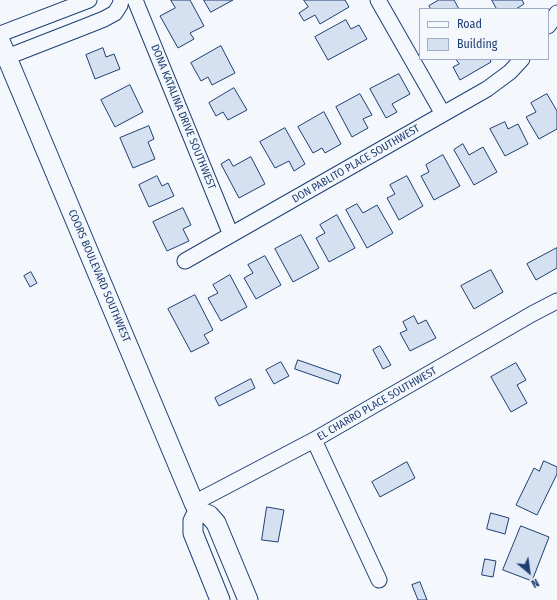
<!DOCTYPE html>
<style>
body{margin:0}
#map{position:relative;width:557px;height:600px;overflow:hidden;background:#f4f7fb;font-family:"Fira Sans Condensed",sans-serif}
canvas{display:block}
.legend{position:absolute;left:419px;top:8px;width:130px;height:52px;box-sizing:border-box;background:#f4f7fb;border:1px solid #9eadc5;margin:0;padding:5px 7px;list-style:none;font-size:12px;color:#1d3f73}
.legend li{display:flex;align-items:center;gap:8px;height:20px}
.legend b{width:20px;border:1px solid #9eadc5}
.north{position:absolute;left:509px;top:552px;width:40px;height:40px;-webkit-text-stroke:3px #f4f7fb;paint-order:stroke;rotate:151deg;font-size:11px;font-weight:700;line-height:16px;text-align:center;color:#1d3f73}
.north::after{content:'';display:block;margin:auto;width:14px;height:18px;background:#1d3f73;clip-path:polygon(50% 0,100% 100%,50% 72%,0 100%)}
</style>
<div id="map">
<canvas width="557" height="600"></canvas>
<ul class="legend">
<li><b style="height:5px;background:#f4f7fb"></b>Road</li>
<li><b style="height:11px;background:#d5e0f0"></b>Building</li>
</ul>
<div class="north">N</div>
</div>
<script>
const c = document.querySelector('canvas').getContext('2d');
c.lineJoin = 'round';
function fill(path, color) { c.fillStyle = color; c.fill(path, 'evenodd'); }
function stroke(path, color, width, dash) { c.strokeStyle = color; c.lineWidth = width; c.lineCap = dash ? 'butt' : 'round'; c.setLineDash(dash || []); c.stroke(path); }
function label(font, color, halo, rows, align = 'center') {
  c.font = font + ' "Fira Sans Condensed",sans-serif'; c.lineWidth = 3; c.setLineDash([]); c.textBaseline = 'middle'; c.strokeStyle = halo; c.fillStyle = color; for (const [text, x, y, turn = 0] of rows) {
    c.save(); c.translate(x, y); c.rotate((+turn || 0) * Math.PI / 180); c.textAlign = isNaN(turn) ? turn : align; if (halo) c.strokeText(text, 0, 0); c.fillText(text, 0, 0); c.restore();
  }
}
const building = new Path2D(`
 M 171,0 L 190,0 L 204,26 L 190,33 L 194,39 L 178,48 L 160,16 L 175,8 Z
 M 204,0 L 233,0 L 211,12 Z
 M 304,0 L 345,0 L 349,7 L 320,24 L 315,15 L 304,21 L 299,13 L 308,7 Z
 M 439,0 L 454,0 L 459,9 L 431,9 L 429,6 Z
 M 492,0 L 522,0 L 524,4 L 516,9 L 497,9 Z
 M 346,20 L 351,29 L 359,25 L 367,39 L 328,60 L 315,37 Z
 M 221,46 L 235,73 L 212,85 L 208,77 L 201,81 L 191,63 Z
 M 103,48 L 106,57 L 114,54 L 120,69 L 95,79 L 86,55 Z
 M 456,59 L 490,59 L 491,62 L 460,80 L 453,67 L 459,64 Z
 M 399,74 L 410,94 L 392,104 L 397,112 L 386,118 L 370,89 Z
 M 130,85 L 143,112 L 115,127 L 101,100 Z
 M 234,88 L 247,110 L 228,120 L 223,112 L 216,116 L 209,103 Z
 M 360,94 L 372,115 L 363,119 L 368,128 L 352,137 L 336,107 Z
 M 547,94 L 557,111 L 557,129 L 539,139 L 526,117 L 536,112 L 531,103 Z
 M 324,112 L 341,144 L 325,153 L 322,148 L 313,153 L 298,127 Z
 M 505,122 L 508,129 L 518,124 L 528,144 L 505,156 L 490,129 Z
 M 149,126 L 154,139 L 148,142 L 155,159 L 133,168 L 120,138 Z
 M 285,128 L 305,164 L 294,171 L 289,161 L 275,168 L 260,142 Z
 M 463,144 L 469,155 L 483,147 L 497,172 L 474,185 L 454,150 Z
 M 443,155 L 460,186 L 434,200 L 421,176 L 429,172 L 426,165 Z
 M 251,157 L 265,184 L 239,198 L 221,164 L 229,159 L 233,166 Z
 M 157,176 L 162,186 L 168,183 L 174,196 L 149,207 L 139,185 Z
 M 407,176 L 423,206 L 399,220 L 387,198 L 395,194 L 390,185 Z
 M 357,204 L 363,213 L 377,205 L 393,233 L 367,248 L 346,210 Z
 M 183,208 L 191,225 L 183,229 L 189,241 L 167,251 L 153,222 Z
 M 337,215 L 355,248 L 329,262 L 316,238 L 325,233 L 320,225 Z
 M 301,235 L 319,268 L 293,282 L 275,249 Z
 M 557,248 L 557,268 L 536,280 L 527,264 Z
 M 265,256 L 281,285 L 256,299 L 244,278 L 253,273 L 248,265 Z
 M 491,270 L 503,292 L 474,309 L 461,286 Z
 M 31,272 L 37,283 L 30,287 L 24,276 Z
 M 230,275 L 247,307 L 221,321 L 208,298 L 218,293 L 213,285 Z
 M 195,295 L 213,330 L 204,335 L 209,343 L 191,352 L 168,309 Z
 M 414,316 L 418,324 L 426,320 L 436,338 L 410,351 L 400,333 L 407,330 L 403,322 Z
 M 380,346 L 391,365 L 383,369 L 373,350 Z
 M 298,360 L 341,375 L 338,384 L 295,369 Z
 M 281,362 L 289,376 L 274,384 L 266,370 Z
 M 516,363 L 526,380 L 517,385 L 527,403 L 511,412 L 491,377 Z
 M 251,379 L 255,388 L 219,406 L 215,398 Z
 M 544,461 L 557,467 L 557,474 L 537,515 L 516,505 L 534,468 L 539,471 Z
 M 407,462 L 415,478 L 380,497 L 372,482 Z
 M 267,507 L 284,510 L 278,542 L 262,540 Z
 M 491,513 L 509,518 L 505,534 L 487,529 Z
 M 521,526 L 549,537 L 532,581 L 503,570 Z
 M 485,559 L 496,561 L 493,577 L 482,575 Z
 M 420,582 L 427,600 L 418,600 L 412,585 Z`);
fill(building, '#d5e0f0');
stroke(building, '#1d3f73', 1);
const minor = new Path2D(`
 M 135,0 L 231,235
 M 378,0 L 443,114
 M 548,26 L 557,13
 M 0,34 L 89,0
 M 7,57 L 84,27 L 104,19 L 115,13 L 120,5 L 121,0
 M 185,261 L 487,89 L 510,72 L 522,59
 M 314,440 L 379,580
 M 194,503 L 314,440 L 532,314 L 557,301`);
const major = new Path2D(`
 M 0,41 L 194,503 L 198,511 L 209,515 L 216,523 L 248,600
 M 198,511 L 193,521 L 193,533 L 220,600`);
stroke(minor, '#1d3f73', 17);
stroke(major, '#1d3f73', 21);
stroke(minor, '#f4f7fb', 15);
stroke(major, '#f4f7fb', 19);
label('11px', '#1d3f73', '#f4f7fb', [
 ["DONA KATALINA DRIVE SOUTHWEST",183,117,68],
 ["DON PABLITO PLACE SOUTHWEST",356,164,-30],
 ["COORS BOULEVARD SOUTHWEST",99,276,67],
 ["EL CHARRO PLACE SOUTHWEST",377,404,-30]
]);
</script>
